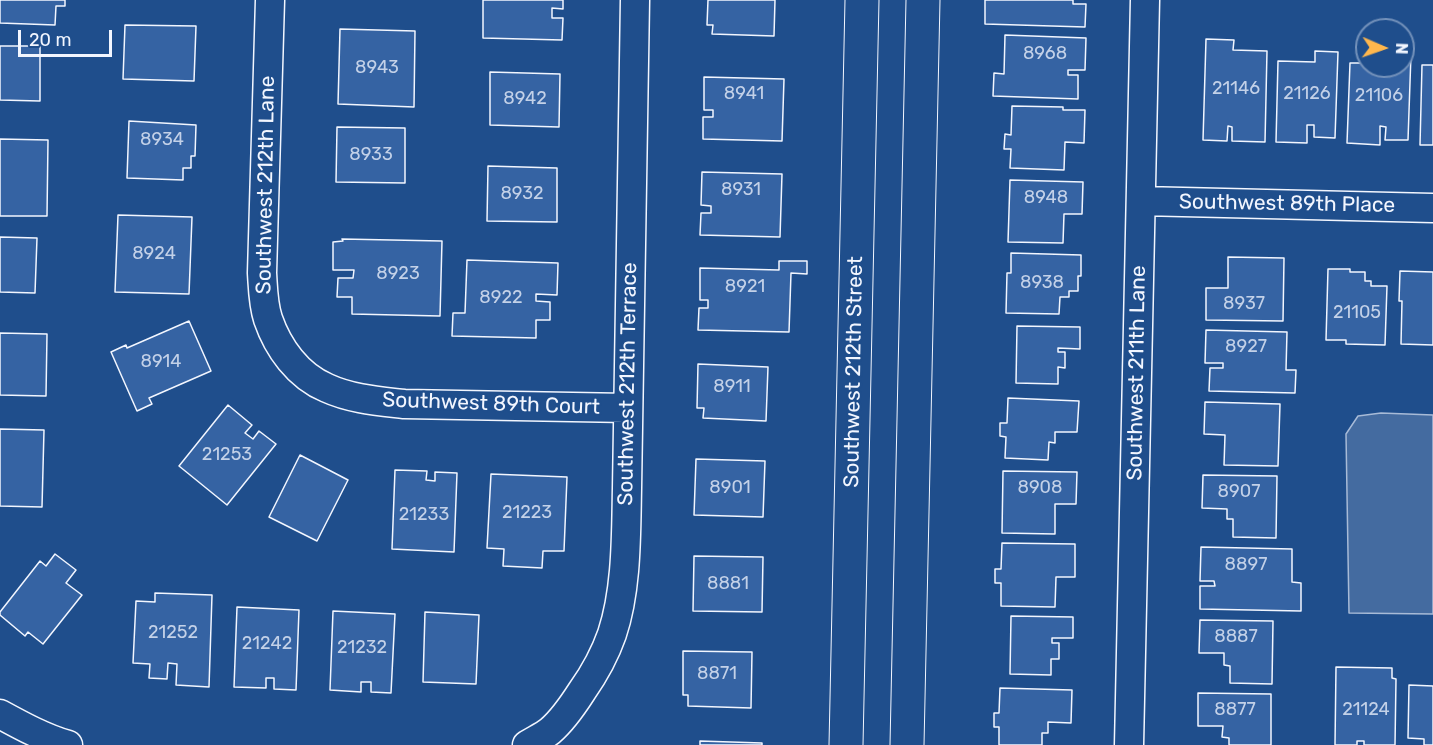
<!DOCTYPE html>
<style>
body{margin:0}
#map{position:relative;width:1433px;height:745px;overflow:hidden;background:#1f4e8c;font-family:Rubik,sans-serif}
canvas{display:block}
.north{position:absolute;left:1355px;top:18px;width:60px;height:60px;box-sizing:border-box;background:#1f4e8c;border:2px solid #7391ba;border-radius:50%;rotate:92deg;font-size:16px;font-weight:700;line-height:24px;text-align:center;color:#f2f6ff}
.north::after{content:'';display:block;margin:auto;width:21px;height:27px;background:#ffb74d;clip-path:polygon(50% 0,100% 100%,50% 72%,0 100%)}
.scale{position:absolute;left:18px;top:30px;width:94px;height:27px;box-sizing:border-box;border:3px solid #f2f6ff;border-top:0;padding-left:8px;font-size:18px;line-height:21px;white-space:nowrap;color:#f2f6ff;-webkit-text-stroke:4px #1f4e8c;paint-order:stroke}
</style>
<div id="map">
<canvas width="1433" height="745"></canvas>
<div class="north">N</div>
<div class="scale">20 m</div>
</div>
<script>
const c = document.querySelector('canvas').getContext('2d');
c.lineJoin = 'round';
function fill(path, color) { c.fillStyle = color; c.fill(path, 'evenodd'); }
function stroke(path, color, width, dash) { c.strokeStyle = color; c.lineWidth = width; c.lineCap = dash ? 'butt' : 'round'; c.setLineDash(dash || []); c.stroke(path); }
function label(font, color, halo, rows, align = 'center') {
  c.font = font + ' Rubik,sans-serif'; c.lineWidth = 4.5; c.setLineDash([]); c.textBaseline = 'middle'; c.strokeStyle = halo; c.fillStyle = color; for (const [text, x, y, turn = 0] of rows) {
    c.save(); c.translate(x, y); c.rotate((+turn || 0) * Math.PI / 180); c.textAlign = isNaN(turn) ? turn : align; if (halo) c.strokeText(text, 0, 0); c.fillText(text, 0, 0); c.restore();
  }
}
const water = new Path2D(`
 M 1381,413 L 1433,415 L 1433,614 L 1349,613 L 1346,434 L 1358,416 Z`);
fill(water, '#446ba0');
stroke(water, '#a8bbd7', 1.5);
const building = new Path2D(`
 M 0,0 L 65,0 L 65,6 L 56,6 L 55,25 L 0,23 Z
 M 483,0 L 563,0 L 563,9 L 552,8 L 552,18 L 563,18 L 562,40 L 483,38 Z
 M 708,0 L 775,0 L 774,36 L 712,34 L 713,25 L 707,25 Z
 M 985,0 L 1073,0 L 1073,4 L 1086,4 L 1085,27 L 985,24 Z
 M 125,25 L 196,26 L 194,81 L 123,79 Z
 M 340,29 L 415,31 L 414,107 L 338,104 Z
 M 1005,35 L 1086,38 L 1085,70 L 1068,70 L 1068,75 L 1078,75 L 1078,99 L 993,96 L 994,73 L 1004,74 Z
 M 1206,39 L 1234,40 L 1233,50 L 1267,51 L 1265,142 L 1232,141 L 1232,127 L 1228,126 L 1227,141 L 1203,140 Z
 M 0,46 L 40,46 L 40,101 L 0,100 Z
 M 1315,51 L 1338,52 L 1335,138 L 1314,137 L 1314,125 L 1307,125 L 1307,143 L 1276,142 L 1278,61 L 1315,62 Z
 M 1403,54 L 1411,54 L 1408,140 L 1385,140 L 1386,127 L 1380,126 L 1380,145 L 1347,143 L 1350,63 L 1367,63 L 1367,66 L 1403,66 Z
 M 1422,65 L 1433,65 L 1433,145 L 1420,145 Z
 M 490,72 L 560,74 L 559,127 L 490,125 Z
 M 704,77 L 784,79 L 782,141 L 703,139 L 703,117 L 713,117 L 713,110 L 704,110 Z
 M 1012,106 L 1063,107 L 1063,110 L 1085,110 L 1084,143 L 1065,142 L 1064,170 L 1010,168 L 1011,149 L 1004,149 L 1005,134 L 1011,135 Z
 M 129,121 L 196,125 L 195,156 L 191,156 L 191,168 L 183,168 L 183,180 L 127,178 Z
 M 337,127 L 405,128 L 405,183 L 336,182 Z
 M 0,139 L 48,140 L 47,216 L 0,216 Z
 M 488,166 L 557,168 L 557,222 L 487,221 Z
 M 702,172 L 782,174 L 780,237 L 700,235 L 701,213 L 711,213 L 711,206 L 701,205 Z
 M 1010,180 L 1083,182 L 1082,214 L 1064,214 L 1063,243 L 1008,242 Z
 M 118,215 L 192,217 L 189,294 L 115,292 Z
 M 0,237 L 37,238 L 35,293 L 0,292 Z
 M 342,239 L 442,241 L 440,316 L 352,314 L 352,297 L 337,297 L 338,278 L 353,278 L 354,270 L 333,270 L 333,242 L 343,241 Z
 M 1011,253 L 1081,255 L 1081,276 L 1078,276 L 1078,291 L 1069,291 L 1069,297 L 1060,297 L 1059,314 L 1006,313 L 1007,273 L 1011,273 Z
 M 1228,257 L 1284,258 L 1283,321 L 1206,320 L 1206,288 L 1228,288 Z
 M 467,260 L 558,263 L 557,295 L 536,294 L 536,301 L 550,302 L 550,320 L 536,320 L 536,338 L 452,336 L 453,313 L 465,313 Z
 M 779,261 L 807,261 L 807,274 L 791,273 L 789,332 L 698,330 L 699,308 L 708,308 L 708,300 L 700,300 L 700,268 L 779,270 Z
 M 1328,269 L 1350,269 L 1350,272 L 1365,272 L 1365,281 L 1371,281 L 1371,286 L 1387,286 L 1385,345 L 1346,344 L 1346,340 L 1326,340 Z
 M 1400,271 L 1433,272 L 1433,345 L 1401,344 L 1402,301 L 1399,301 Z
 M 189,321 L 211,371 L 149,398 L 152,404 L 137,411 L 111,352 L 126,345 L 127,348 Z
 M 1017,326 L 1080,327 L 1080,349 L 1058,348 L 1058,352 L 1065,352 L 1065,368 L 1058,367 L 1058,384 L 1016,383 Z
 M 1206,330 L 1287,332 L 1286,370 L 1296,370 L 1295,393 L 1209,391 L 1210,368 L 1223,368 L 1223,363 L 1205,363 Z
 M 0,333 L 47,334 L 46,396 L 0,395 Z
 M 698,364 L 768,367 L 766,421 L 703,418 L 704,408 L 697,408 Z
 M 1008,398 L 1079,401 L 1077,432 L 1055,432 L 1055,443 L 1049,442 L 1048,460 L 1005,458 L 1006,437 L 1000,436 L 1000,423 L 1007,423 Z
 M 1205,402 L 1280,404 L 1278,466 L 1224,465 L 1225,435 L 1204,434 Z
 M 228,405 L 252,425 L 245,433 L 253,439 L 259,431 L 276,444 L 227,505 L 179,466 Z
 M 0,429 L 44,430 L 42,507 L 0,506 Z
 M 300,455 L 348,480 L 317,541 L 269,517 Z
 M 696,459 L 765,461 L 763,517 L 694,515 Z
 M 395,470 L 427,471 L 426,480 L 435,481 L 435,472 L 457,473 L 454,552 L 392,549 Z
 M 1003,471 L 1077,472 L 1076,504 L 1055,504 L 1055,534 L 1002,533 Z
 M 491,474 L 567,477 L 564,551 L 543,551 L 542,568 L 503,566 L 504,549 L 487,548 Z
 M 1203,475 L 1277,476 L 1276,538 L 1233,537 L 1233,519 L 1227,519 L 1227,509 L 1202,508 Z
 M 1002,543 L 1075,544 L 1075,577 L 1056,577 L 1055,607 L 1001,606 L 1001,583 L 995,583 L 995,569 L 1001,569 Z
 M 1201,547 L 1292,549 L 1292,582 L 1301,583 L 1301,611 L 1200,609 L 1200,586 L 1215,586 L 1214,581 L 1200,581 Z
 M 55,554 L 76,570 L 66,583 L 82,595 L 43,644 L 28,632 L 25,636 L 0,615 L 0,612 L 40,561 L 46,566 Z
 M 694,556 L 763,557 L 762,612 L 693,611 Z
 M 155,593 L 212,595 L 209,687 L 176,685 L 177,664 L 168,663 L 167,679 L 149,678 L 150,664 L 133,663 L 136,601 L 155,602 Z
 M 237,607 L 299,610 L 296,690 L 274,689 L 274,678 L 266,678 L 266,688 L 234,687 Z
 M 333,611 L 395,614 L 391,693 L 371,692 L 371,682 L 361,682 L 361,692 L 330,690 Z
 M 425,612 L 479,615 L 476,684 L 423,682 Z
 M 1011,616 L 1073,617 L 1073,638 L 1052,638 L 1052,643 L 1059,643 L 1059,659 L 1051,659 L 1051,675 L 1010,674 Z
 M 1200,620 L 1273,621 L 1272,684 L 1230,683 L 1230,666 L 1224,665 L 1224,653 L 1199,653 Z
 M 683,651 L 752,652 L 751,708 L 688,706 L 688,695 L 683,695 Z
 M 1336,667 L 1392,668 L 1392,678 L 1396,679 L 1395,745 L 1364,745 L 1364,741 L 1357,741 L 1357,745 L 1335,745 Z
 M 1409,685 L 1433,686 L 1433,745 L 1424,745 L 1424,739 L 1408,738 Z
 M 1000,688 L 1072,690 L 1071,723 L 1048,722 L 1048,733 L 1042,733 L 1042,745 L 999,745 L 999,727 L 994,727 L 994,713 L 999,713 Z
 M 1198,693 L 1271,694 L 1271,745 L 1229,745 L 1229,738 L 1222,737 L 1223,726 L 1198,726 Z
 M 700,741 L 762,743 L 762,745 L 700,745 Z`);
fill(building, '#3563a3');
stroke(building, '#f2f6ff', 1.5);
const street = new Path2D(`
 M 270,0 L 262,273 C 263,288 263,304 268,319 C 278,348 298,376 327,388 C 351,399 378,401 404,404 L 628,408
 M 1141,201 L 1433,208
 M 0,714 C 22,726 44,738 68,745
 M 527,745 C 535,740 544,736 550,731 C 563,720 573,705 582,691 C 594,674 605,654 612,634 C 627,589 626,535 627,488 L 635,0
 M 1129,745 L 1145,0`);
const secondary = new Path2D(`
 M 846,745 L 862,0
 M 907,745 L 923,0`);
stroke(street, '#f2f6ff', 31);
stroke(secondary, '#f2f6ff', 35);
stroke(street, '#1f4e8c', 28);
stroke(secondary, '#1f4e8c', 33);
label('18px', '#c3d1e8', null, [
 ["8968",1045,54],
 ["8943",377,68],
 ["21146",1236,89],
 ["8941",744,94],
 ["21126",1307,94],
 ["21106",1379,96],
 ["8942",525,99],
 ["8934",162,140],
 ["8933",371,155],
 ["8931",741,190],
 ["8932",522,194],
 ["8948",1046,198],
 ["8924",154,254],
 ["8923",398,274],
 ["8938",1042,283],
 ["8921",745,287],
 ["8922",501,298],
 ["8937",1244,304],
 ["21105",1357,313],
 ["8927",1246,347],
 ["8914",161,362],
 ["8911",732,387],
 ["21253",227,455],
 ["8901",730,488],
 ["8908",1040,488],
 ["8907",1239,492],
 ["21223",527,513],
 ["21233",424,515],
 ["8897",1246,565],
 ["8881",728,584],
 ["21252",173,633],
 ["8887",1236,637],
 ["21242",267,644],
 ["21232",362,648],
 ["8871",717,674],
 ["8877",1235,710],
 ["21124",1366,710]
]);
label('21px', '#f2f6ff', '#1f4e8c', [
 ["Southwest 212th Lane",266,185,-89],
 ["Southwest 89th Place",1287,204,1],
 ["Southwest 212th Street",854,372,-89],
 ["Southwest 211th Lane",1137,373,-89],
 ["Southwest 212th Terrace",628,384,-89],
 ["Southwest 89th Court",491,404,2]
]);
</script>
